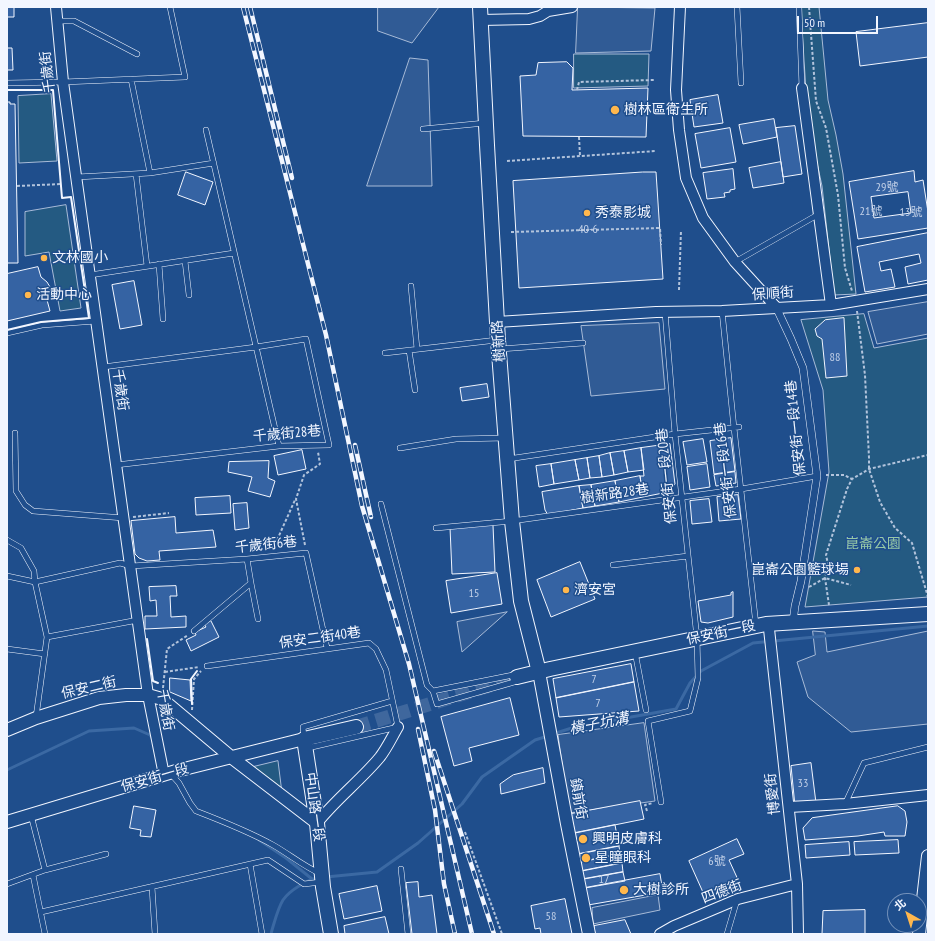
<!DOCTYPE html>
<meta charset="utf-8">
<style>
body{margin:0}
#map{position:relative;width:935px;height:941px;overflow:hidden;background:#1f4e8c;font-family:"PT Sans Narrow","Noto Sans TC",sans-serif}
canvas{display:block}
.frame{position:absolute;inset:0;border:8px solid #f2f6ff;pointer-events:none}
.north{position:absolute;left:887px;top:893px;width:40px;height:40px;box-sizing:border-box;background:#1f4e8c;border:1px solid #7391ba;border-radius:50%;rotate:321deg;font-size:11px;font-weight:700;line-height:16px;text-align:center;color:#f2f6ff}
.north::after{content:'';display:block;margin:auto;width:14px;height:18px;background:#ffb74d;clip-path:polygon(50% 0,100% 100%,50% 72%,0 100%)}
.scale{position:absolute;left:797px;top:16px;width:81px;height:18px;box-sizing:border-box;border:2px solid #f2f6ff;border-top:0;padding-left:5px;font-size:12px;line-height:14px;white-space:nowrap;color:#f2f6ff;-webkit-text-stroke:3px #1f4e8c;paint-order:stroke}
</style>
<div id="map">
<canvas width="935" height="941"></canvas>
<div class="frame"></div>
<div class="north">北</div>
<div class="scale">50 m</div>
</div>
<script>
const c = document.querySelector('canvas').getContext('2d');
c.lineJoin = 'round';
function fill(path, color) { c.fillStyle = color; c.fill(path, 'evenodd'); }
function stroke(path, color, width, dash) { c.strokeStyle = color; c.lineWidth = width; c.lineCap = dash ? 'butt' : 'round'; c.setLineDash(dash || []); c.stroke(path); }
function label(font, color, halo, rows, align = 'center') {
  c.font = font + ' "PT Sans Narrow","Noto Sans TC",sans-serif'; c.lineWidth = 3; c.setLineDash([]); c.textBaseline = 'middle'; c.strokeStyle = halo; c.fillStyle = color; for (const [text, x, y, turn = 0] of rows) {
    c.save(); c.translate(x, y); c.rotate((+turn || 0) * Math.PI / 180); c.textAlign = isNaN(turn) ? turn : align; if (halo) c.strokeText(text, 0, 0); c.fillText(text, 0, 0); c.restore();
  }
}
const green = new Path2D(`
 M 801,7 L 819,7 L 828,100 L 836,135 L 843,174 L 856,294 L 834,295 L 822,186 L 808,121 Z
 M 574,54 L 649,54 L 648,86 L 574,88 Z
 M 51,94 L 57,161 L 19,163 L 18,96 Z
 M 66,205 L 81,308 L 60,311 L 49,252 L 25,256 L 25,212 Z
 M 864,314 L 874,348 L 928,338 L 928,597 L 805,607 L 829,472 L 823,390 L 801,320 Z
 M 278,761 L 282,793 L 253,767 Z`);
fill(green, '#245a82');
stroke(green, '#a8bbd7', 1);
const parking = new Path2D(`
 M 378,7 L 439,7 L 412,43 L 378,31 Z
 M 578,7 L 655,8 L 651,51 L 576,53 Z
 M 410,58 L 428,60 L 432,186 L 367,186 Z
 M 928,302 L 928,334 L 877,344 L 868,312 Z
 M 659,323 L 665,389 L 591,396 L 581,326 Z
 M 507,612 L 462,652 L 457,622 Z
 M 813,631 L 825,632 L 827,652 L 928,631 L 928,724 L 851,732 L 808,697 L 797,662 L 815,655 Z
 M 644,723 L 655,801 L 569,813 L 558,735 Z
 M 658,895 L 660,910 L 593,924 L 592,908 Z`);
fill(parking, '#305b95');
stroke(parking, '#a8bbd7', 1);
stroke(new Path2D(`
 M 553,734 L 575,727 L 676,709 L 690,683 L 701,671 L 753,643 L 928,626
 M 7,770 L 89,731 L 134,728 L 150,735 L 154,741
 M 259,840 L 286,858 L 312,879
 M 326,877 L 377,872 L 418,843 L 462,804 L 482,777 L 535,740 L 548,736
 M 271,934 L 272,930 C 275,920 278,908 283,900 C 290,890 307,880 318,878`), '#3b69a3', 3);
const building = new Path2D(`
 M 7,7 L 14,7 L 14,17 L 7,17 Z
 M 928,23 L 928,57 L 860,66 L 856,32 Z
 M 7,48 L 12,48 L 13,70 L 7,70 Z
 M 567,62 L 573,68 L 572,90 L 648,88 L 646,137 L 523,136 L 520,76 L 536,75 L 538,63 Z
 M 718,95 L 723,123 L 694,127 L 690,100 Z
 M 7,102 L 10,102 L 10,104 L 15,104 L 18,263 L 7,263 Z
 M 774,119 L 777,137 L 743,144 L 739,125 Z
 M 795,126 L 802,174 L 783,177 L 776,128 Z
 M 730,128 L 736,162 L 701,168 L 695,134 Z
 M 781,162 L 784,183 L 753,188 L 749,168 Z
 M 733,169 L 735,189 L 730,190 L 730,192 L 724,193 L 725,197 L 707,199 L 703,173 Z
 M 914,171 L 915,182 L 923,180 L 928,212 L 928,228 L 858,239 L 849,182 ZM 908,192 L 911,213 L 874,218 L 871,197 Z
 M 186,172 L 213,182 L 205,205 L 178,195 Z
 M 643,172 L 656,172 L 663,279 L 519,288 L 513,181 Z
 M 928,233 L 928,280 L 908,284 L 905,267 L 921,263 L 919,254 L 879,262 L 881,271 L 891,269 L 895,287 L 865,292 L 857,247 Z
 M 38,267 L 41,277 L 47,282 L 50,287 L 50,292 L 47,300 L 50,311 L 7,321 L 7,274 Z
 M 134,281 L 142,325 L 120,329 L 112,285 Z
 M 844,318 L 847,376 L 826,378 L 822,339 L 817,336 L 815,329 L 825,320 Z
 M 487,384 L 489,397 L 462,401 L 460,388 Z
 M 731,438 L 735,471 L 714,474 L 710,441 Z
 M 703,439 L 707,462 L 687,465 L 683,442 Z
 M 670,444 L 675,484 L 668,492 L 643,497 L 640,476 L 644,476 L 641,448 Z
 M 641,448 L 644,470 L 628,472 L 624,451 Z
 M 302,450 L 306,469 L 278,475 L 274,456 Z
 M 624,451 L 628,472 L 614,475 L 610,453 Z
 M 610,453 L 614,475 L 602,477 L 599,456 Z
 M 599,456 L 602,477 L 590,478 L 587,458 Z
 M 587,458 L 590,478 L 579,480 L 575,460 Z
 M 575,460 L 579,480 L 554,484 L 551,464 Z
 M 269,461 L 268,478 L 275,481 L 270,497 L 248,491 L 252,477 L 228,472 L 229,462 Z
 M 551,464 L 554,484 L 539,487 L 536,466 Z
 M 707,464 L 710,487 L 690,490 L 687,467 Z
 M 735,472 L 736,483 L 716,486 L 714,475 Z
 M 640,476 L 643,497 L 619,502 L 615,481 Z
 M 615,481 L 619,502 L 595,506 L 591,485 Z
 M 591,485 L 595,506 L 583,508 L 579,486 Z
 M 579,486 L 583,508 L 548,515 L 545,510 L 542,492 Z
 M 738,495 L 741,519 L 719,521 L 717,497 Z
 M 230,496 L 231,513 L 196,515 L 195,498 Z
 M 709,499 L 712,522 L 692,524 L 690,501 Z
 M 247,503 L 249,528 L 235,530 L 233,504 Z
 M 175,517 L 176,533 L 213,530 L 216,547 L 159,551 L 160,560 L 147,561 L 139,558 L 135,554 L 131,521 Z
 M 493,525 L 495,572 L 452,574 L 450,527 Z
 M 580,562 L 595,599 L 551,617 L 537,580 Z
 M 497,573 L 502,604 L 451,613 L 446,581 Z
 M 176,586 L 177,596 L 170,596 L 171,617 L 186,616 L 186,627 L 145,629 L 145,616 L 157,616 L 156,600 L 150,601 L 149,587 Z
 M 733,592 L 733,617 L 708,623 L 701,622 L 698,601 L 731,595 L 731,593 Z
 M 211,621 L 219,637 L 191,651 L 186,640 L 196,635 L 195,632 L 206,627 L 204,624 Z
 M 631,664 L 634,682 L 556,698 L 553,679 Z
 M 170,678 L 190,680 L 191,701 L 170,692 Z
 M 634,682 L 639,711 L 559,717 L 556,698 Z
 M 510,698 L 519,735 L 469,748 L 472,761 L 454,766 L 441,717 Z
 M 811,763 L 816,803 L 795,806 L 791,766 Z
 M 543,768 L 545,783 L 501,794 L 500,784 L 507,779 L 513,775 Z
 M 640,801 L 644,819 L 575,833 L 571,814 Z
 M 134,806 L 156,810 L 151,837 L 140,836 L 141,830 L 130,828 Z
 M 898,806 L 905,811 L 907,822 L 905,836 L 885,836 L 884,832 L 858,836 L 805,840 L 803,828 L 812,818 Z
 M 615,825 L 619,846 L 579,854 L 575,833 Z
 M 737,839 L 744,854 L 729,860 L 740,884 L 706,899 L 689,861 Z
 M 898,840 L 899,853 L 855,855 L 854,842 Z
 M 849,842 L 850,855 L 806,858 L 805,845 Z
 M 619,846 L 620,854 L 581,862 L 579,854 Z
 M 620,854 L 622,863 L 582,871 L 581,862 Z
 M 622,863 L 623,872 L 584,879 L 582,871 Z
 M 623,872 L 625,881 L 585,888 L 584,879 Z
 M 660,874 L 663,892 L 588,905 L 585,888 Z
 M 418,882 L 419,897 L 432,895 L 437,934 L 412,934 L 406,883 Z
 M 377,886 L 382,911 L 344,919 L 339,894 Z
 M 565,899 L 572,934 L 541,934 L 540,928 L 535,929 L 531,906 Z
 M 865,910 L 865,934 L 822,934 L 823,911 Z
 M 385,917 L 389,934 L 345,934 L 344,926 Z
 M 625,920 L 631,934 L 595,934 L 594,926 Z`);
fill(building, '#3563a3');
stroke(building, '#f2f6ff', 1);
stroke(new Path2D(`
 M 356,727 L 517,677`), '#3f679d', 14, [14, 7]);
const service = new Path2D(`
 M 737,7 L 741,83
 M 799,7 L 802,88
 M 57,21 L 74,21 L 137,54
 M 131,79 L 150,173
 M 7,83 L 63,82 L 185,77 L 170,7
 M 423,129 L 485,123
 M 206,130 L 279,446
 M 136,174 L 147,266
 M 77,177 L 150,173 L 214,163
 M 185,261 L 189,295
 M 735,262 L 819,214
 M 159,264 L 163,319
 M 90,275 L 234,253
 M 411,286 L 417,349
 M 722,311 L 734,428 L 756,625
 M 7,333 L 42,325 L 96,321
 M 500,349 L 583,343
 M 409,350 L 415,390
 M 385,353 L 497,340
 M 103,367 L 256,347 L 306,339 L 329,445 L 279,446 L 116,465
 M 15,433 L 16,491 L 25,505 L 33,511 L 124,518
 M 400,448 L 456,439 L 505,438
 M 508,459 L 675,434 L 739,427
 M 381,504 L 427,685 L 433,691
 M 436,528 L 512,521 L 741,489 L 817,476
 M 7,540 L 21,548 L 34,571 L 35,582 L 47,637 L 36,717
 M 613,565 L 688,556
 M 7,576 L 35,582 L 120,563 L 131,566 L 247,559 L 306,553 L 327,648
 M 251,583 L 258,619
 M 194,631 L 251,583 L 247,559
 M 47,637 L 138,620
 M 7,649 L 45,654
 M 635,652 L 646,710
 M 207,666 L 369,643 L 376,649 L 386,670 L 398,727 L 312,747 L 304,739 L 303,727 L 392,701
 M 513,675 L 517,677 L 514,682 L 437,704 L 433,691 Z
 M 170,773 L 179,783 L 190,803 L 196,811 C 222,821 248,831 273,845 C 289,854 303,866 321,874
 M 661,802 L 648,721 L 690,711 L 698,678 L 697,638 L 675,434 L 665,312
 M 845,804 L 864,763 L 928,747
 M 250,864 L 262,934
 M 401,869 L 408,934
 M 45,870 L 106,854
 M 33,875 L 45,934
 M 7,884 L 45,870 L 31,815
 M 152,887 L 155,934
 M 41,912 L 268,860 L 304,884 L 321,882
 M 727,934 L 737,900`);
const pedestrian = new Path2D(`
 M 776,307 L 791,339 L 803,368 L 817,476 L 801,581 L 795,606 L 793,622`);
const minor = new Path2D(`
 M 56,7 L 63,82 L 148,695 L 164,775
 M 680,7 L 676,90 L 679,130 L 686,178 L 703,218 L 735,262 L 776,307
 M 481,20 L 529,19 L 540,16 L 548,11 L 572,7
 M 802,88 L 831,305
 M 497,322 L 656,312 L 722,311 L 831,305 L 928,289
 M 766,624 L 769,629 L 797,884 L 798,934
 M 789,807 L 845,804 L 928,795
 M 317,823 C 336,799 361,780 380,757 C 387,748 392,737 398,727
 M 660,934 L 674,926 L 738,899 L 797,884`);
const tertiary = new Path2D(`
 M 539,672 L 567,824 L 589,934
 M 7,730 L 36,718 L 99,698 L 126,695 L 148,695 L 162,699 L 231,757 L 317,823
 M 7,822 L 176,771 L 304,739
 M 919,934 L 928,856`);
const secondary = new Path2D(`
 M 480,7 L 487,145 L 498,340 L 512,521 L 521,601 L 539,672
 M 517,677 L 550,669 L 766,624 L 928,614
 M 331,934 L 323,887 L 317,823 L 304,739 L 356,727`);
stroke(service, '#f2f6ff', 6);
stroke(pedestrian, '#f2f6ff', 8);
stroke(minor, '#f2f6ff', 12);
stroke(tertiary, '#f2f6ff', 14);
stroke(secondary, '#f2f6ff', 16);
stroke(new Path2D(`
 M 809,7 L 816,101 L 826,128 L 838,195 L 845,268 L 852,291
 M 577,90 L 579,82 L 654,80
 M 579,137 L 580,156
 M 507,161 L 656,151
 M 17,186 L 61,184
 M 511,232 L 660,228 L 661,245
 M 679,290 L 681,230
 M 857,311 L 865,375 L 869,458 L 869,469 L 880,502 L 895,528 L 912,543 L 928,597
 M 826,475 L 844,475 L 852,479
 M 133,517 L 169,513
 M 305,545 L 296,499 L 304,475 L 320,464 L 318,452
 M 273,549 L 295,500
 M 809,587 L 825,578 L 851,585
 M 829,605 L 825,578 L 828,564 L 826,555 L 847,489 L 852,479 L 869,469 L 928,455
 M 165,672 L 199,667
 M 163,688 L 167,649 L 188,635
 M 192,710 L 194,679 L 201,671
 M 647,811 L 645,805 L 653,803
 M 465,832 L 502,934`), '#b3c4dc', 2, [3, 2]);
stroke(service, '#1f4e8c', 5);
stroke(pedestrian, '#1f4e8c', 7);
stroke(minor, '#1f4e8c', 10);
stroke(tertiary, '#1f4e8c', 12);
stroke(secondary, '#1f4e8c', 14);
const rail = new Path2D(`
 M 243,7 L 326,335 L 362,506 L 409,664 L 472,934
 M 250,7 L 292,178
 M 355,445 L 371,517
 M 418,729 L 435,810 L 444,884 L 455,934
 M 434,751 L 494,934`);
stroke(rail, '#f2f6ff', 4.5);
stroke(rail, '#1f4e8c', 3, [9]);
stroke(new Path2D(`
 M 7,90 L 53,90 L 62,198 L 71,197 L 89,318 L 41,322 L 7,330
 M 147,639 L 153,681 L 158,683
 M 192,704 L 191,679 L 197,671`), '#f2f6ff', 2);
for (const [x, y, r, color] of [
 [615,110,5,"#ffb74d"],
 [587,213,4,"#ffb74d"],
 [44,258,4,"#ffb74d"],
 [28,295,4,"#ffb74d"],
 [857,570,4,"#ffb74d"],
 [566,590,4,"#ffb74d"],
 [583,839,5,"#ffb74d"],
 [586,858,5,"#ffb74d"],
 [624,890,5,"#ffb74d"]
]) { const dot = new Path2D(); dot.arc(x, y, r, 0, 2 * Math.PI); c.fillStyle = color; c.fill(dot); stroke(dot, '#1f4e8c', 1.5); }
label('12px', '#c3d1e8', null, [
 ["29號",887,188],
 ["21號",871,212],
 ["13號",911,213],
 ["40-6",588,230],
 ["88",835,358],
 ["15",474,594],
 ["7",594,680],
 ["7",598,704],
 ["33",803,784],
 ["6號",717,862],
 ["17",604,880],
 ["58",551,917]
]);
label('14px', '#f2f6ff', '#1f4e8c', [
 ["千歲街",48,72,-97],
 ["保順街",773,294,-4],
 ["樹新路",499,341,-94],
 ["千歲街",120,390,82],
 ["保安街一段14巷",796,428,-96],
 ["千歲街28巷",287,434,-5],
 ["保安街一段16巷",726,470,-97],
 ["保安街一段20巷",667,476,-96],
 ["樹新路28巷",615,494,-8],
 ["千歲街6巷",266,545,-6],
 ["保安街一段",721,633,-12],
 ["保安二街40巷",320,638,-8],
 ["保安二街",89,688,-13],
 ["千歲街",165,710,80],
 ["保安街一段",155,778,-16],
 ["博愛街",773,794,-96],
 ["鎮前街",578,799,80],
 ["中山路一段",314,807,82],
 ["四德街",722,892,-21]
]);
label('14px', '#f2f6ff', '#1f4e8c', [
 ["樹林區衛生所",624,110],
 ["秀泰影城",595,213],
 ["文林國小",52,258],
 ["活動中心",36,295],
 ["崑崙公園籃球場",849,570,"right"],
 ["濟安宮",574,590],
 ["興明皮膚科",592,839],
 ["星瞳眼科",595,858],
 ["大樹診所",633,890]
], 'left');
label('14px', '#97c8a6', '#1f4e8c', [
 ["崑崙公園",873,544]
]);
label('italic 15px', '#f2f6ff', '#1f4e8c', [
 ["橫子坑溝",599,724,-11]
]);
</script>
